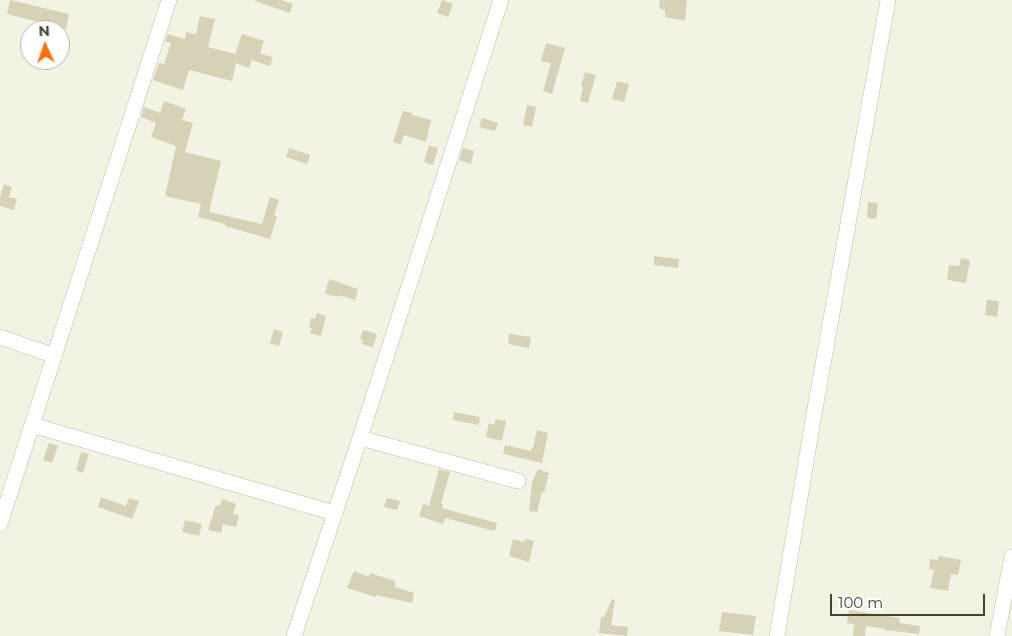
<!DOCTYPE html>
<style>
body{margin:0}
#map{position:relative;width:1012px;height:636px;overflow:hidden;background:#f3f3e4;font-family:Montserrat,sans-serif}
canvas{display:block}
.north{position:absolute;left:20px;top:20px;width:50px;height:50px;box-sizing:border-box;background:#fff;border:1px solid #b5b4ad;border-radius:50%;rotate:357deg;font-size:14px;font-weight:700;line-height:20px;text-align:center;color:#464333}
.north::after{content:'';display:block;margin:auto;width:18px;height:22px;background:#ff6f0f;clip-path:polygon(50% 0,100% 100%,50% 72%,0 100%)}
.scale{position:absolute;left:830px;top:594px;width:155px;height:22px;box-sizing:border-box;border:2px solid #464333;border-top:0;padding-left:6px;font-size:15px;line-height:18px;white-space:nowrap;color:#464333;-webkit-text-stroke:4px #fff;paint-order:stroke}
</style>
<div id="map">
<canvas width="1012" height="636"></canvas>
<div class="north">N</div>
<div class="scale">100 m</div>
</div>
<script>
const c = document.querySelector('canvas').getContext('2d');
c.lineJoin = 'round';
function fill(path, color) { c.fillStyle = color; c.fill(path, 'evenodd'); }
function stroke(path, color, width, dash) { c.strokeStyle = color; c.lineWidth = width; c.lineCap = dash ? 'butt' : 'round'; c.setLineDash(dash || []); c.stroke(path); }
fill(new Path2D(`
 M 10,0 L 69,14 L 66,29 L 7,14 Z
 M 255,0 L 281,0 L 293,4 L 290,13 L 255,1 Z
 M 442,0 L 453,4 L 448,17 L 437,13 Z
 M 660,0 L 687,0 L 685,21 L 665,17 L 665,10 L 659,8 Z
 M 200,16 L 215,19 L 208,47 L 235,54 L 242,34 L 264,41 L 260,54 L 273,57 L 270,66 L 252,60 L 249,68 L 236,63 L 232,81 L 189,70 L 183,90 L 153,80 L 159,63 L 164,64 L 171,43 L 165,41 L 168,34 L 185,39 L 186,32 L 196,34 Z
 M 546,43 L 565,48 L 552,94 L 543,91 L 551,63 L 541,61 Z
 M 585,72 L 596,75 L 588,103 L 580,101 L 583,87 L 581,86 Z
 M 617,81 L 629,84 L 624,102 L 612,99 Z
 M 164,101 L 186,109 L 182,120 L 193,123 L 185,152 L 221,161 L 209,212 L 262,224 L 270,197 L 279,200 L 274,215 L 277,216 L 270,239 L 225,226 L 225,224 L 198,217 L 201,204 L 165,196 L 176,146 L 151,137 L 156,123 L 141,117 L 144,107 L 160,113 Z
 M 527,105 L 536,107 L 532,127 L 523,125 Z
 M 403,111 L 412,113 L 412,115 L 431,120 L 426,142 L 404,135 L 401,145 L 393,142 Z
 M 482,118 L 498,123 L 495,131 L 479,127 Z
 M 429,145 L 438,148 L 433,165 L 424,162 Z
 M 289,148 L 310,155 L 307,164 L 286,157 Z
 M 463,148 L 474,151 L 471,164 L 459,160 Z
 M 4,184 L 12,187 L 9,197 L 17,199 L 14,210 L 0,206 L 0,197 Z
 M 868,202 L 878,203 L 876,219 L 867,218 Z
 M 654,256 L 679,259 L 678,268 L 654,265 Z
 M 961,258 L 970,260 L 966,283 L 947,280 L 949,265 L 959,266 Z
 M 329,279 L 358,289 L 355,300 L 340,295 L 339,297 L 325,294 Z
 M 987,300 L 999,301 L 997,317 L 985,315 Z
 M 317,313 L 326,316 L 321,336 L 310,333 L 312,328 L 309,327 L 311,318 L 315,319 Z
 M 274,329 L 283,332 L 279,346 L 270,343 Z
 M 363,330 L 377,334 L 373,347 L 362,344 L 363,340 L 360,339 Z
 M 509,334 L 531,337 L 529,348 L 508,344 Z
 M 454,412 L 480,417 L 479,425 L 453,420 Z
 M 496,419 L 506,421 L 502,441 L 486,437 L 489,423 L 494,425 Z
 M 537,430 L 548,433 L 542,463 L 503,454 L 505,445 L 531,451 L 531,448 L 533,448 Z
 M 49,443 L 58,446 L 52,463 L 43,460 Z
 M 81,452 L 89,454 L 83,473 L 76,470 Z
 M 439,469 L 450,472 L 441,504 L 443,504 L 442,508 L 497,523 L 495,531 L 445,518 L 443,524 L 419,516 L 423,504 L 429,506 Z
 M 538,469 L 549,473 L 544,493 L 542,492 L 537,512 L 529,511 L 532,482 Z
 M 101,497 L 126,506 L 129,498 L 139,501 L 132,519 L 98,507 Z
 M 387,498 L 400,501 L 397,510 L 384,507 Z
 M 222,499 L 236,504 L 233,514 L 239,515 L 236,527 L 223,524 L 221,533 L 208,530 L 216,505 L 220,506 Z
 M 185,520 L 202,524 L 199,536 L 182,532 Z
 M 513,539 L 524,542 L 525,539 L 534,541 L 529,562 L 509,556 Z
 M 939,556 L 961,560 L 958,575 L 951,574 L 948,591 L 930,588 L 934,570 L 929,569 L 930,559 L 938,560 Z
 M 354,571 L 369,577 L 370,573 L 395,581 L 395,587 L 414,593 L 412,603 L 376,595 L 376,597 L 347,588 Z
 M 612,599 L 615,600 L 611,625 L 628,627 L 627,636 L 599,633 L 601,617 L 604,617 Z
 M 849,610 L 900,618 L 899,623 L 920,626 L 919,634 L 885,630 L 885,629 L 866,626 L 865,636 L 853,636 L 854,624 L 847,623 Z
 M 722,612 L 756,616 L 753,635 L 719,631 Z`), '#d6d2b8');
const minor = new Path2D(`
 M 0,337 L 55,356
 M 32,425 L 334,513
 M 360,438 L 518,481
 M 0,524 L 169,0
 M 294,636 L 360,438 L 501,0
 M 777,636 L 813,420 L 888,0
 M 997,636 L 1012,557`);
stroke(minor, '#bfbda6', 16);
stroke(minor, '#fff', 15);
</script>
